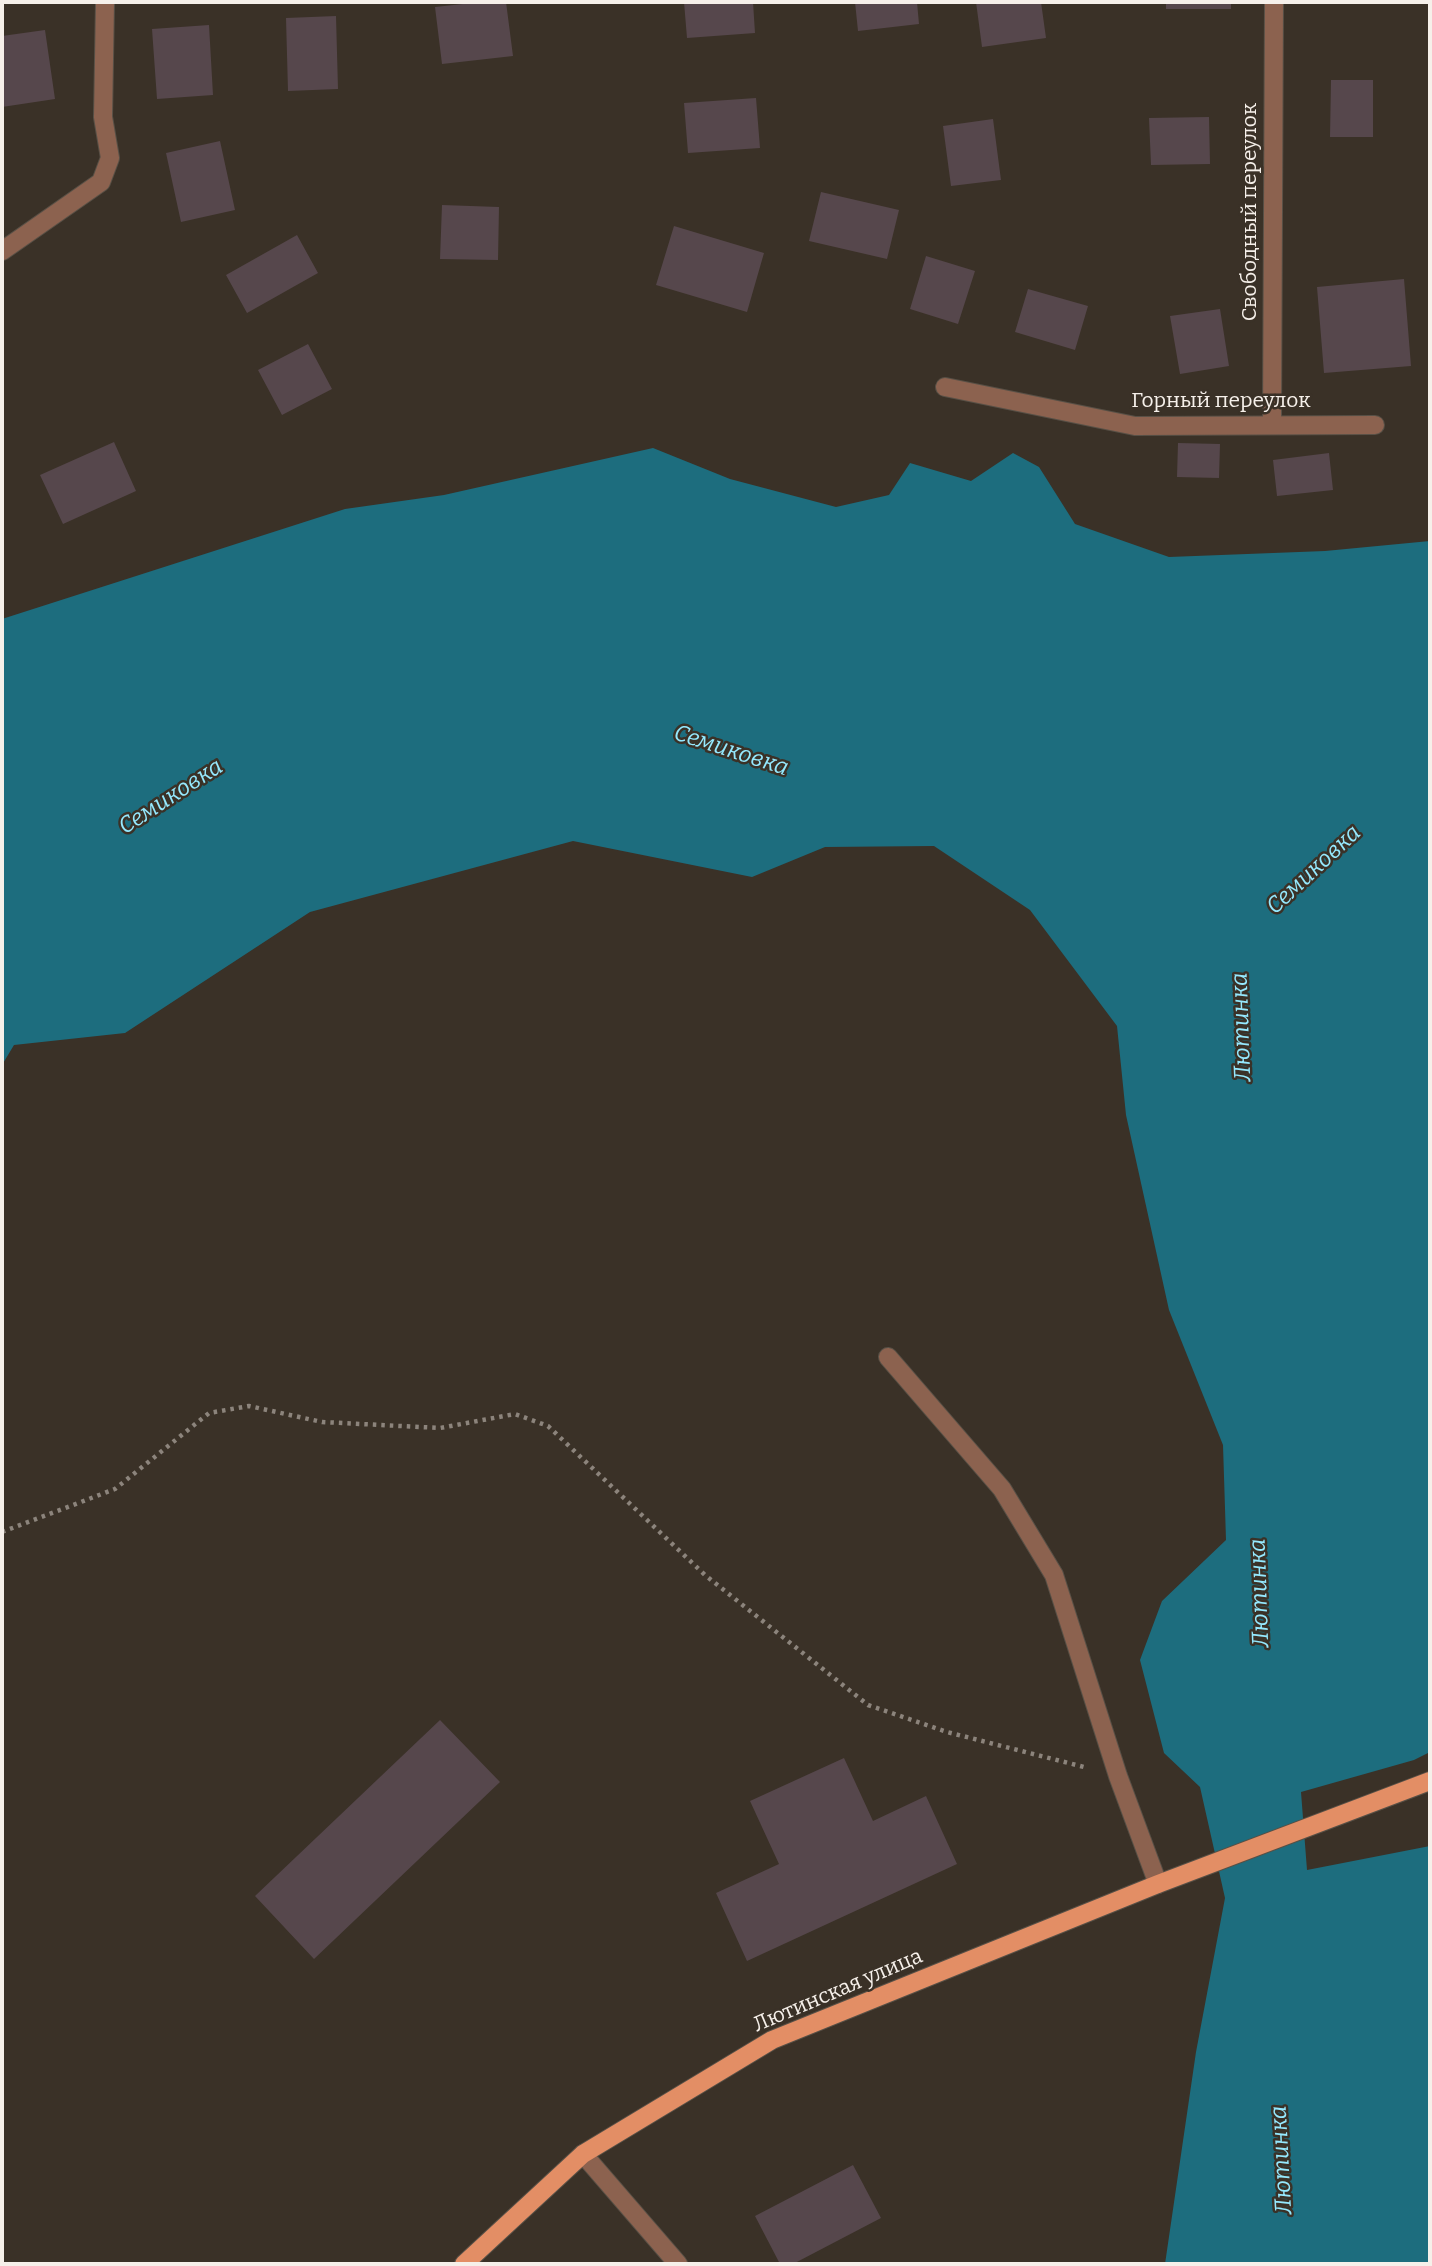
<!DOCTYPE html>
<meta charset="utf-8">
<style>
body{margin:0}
#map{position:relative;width:1432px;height:2266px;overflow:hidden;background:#3a3127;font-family:Bitter,serif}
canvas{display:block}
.frame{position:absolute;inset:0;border:4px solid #f6f0ea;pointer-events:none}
</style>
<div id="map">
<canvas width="1432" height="2266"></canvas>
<div class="frame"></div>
</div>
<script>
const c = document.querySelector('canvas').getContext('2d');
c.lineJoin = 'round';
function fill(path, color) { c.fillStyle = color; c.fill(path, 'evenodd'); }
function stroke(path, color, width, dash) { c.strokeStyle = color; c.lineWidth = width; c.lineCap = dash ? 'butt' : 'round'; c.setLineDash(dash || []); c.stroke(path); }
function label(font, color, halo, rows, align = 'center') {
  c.font = font + ' Bitter,serif'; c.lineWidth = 5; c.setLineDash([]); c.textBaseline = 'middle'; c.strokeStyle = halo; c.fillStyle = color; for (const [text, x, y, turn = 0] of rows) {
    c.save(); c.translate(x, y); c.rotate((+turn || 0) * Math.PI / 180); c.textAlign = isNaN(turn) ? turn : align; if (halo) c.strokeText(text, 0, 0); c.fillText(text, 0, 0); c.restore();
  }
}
fill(new Path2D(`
 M 653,448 L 730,479 L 836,507 L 889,495 L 910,463 L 971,481 L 1013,453 L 1039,467 L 1075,524 L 1169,557 L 1325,551 L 1430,541 L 1430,1752 L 1414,1760 L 1301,1792 L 1307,1870 L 1430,1846 L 1430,2264 L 1165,2264 L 1196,2052 L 1225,1898 L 1200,1787 L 1164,1753 L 1140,1660 L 1162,1601 L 1226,1540 L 1223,1445 L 1169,1310 L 1126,1115 L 1117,1026 L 1030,910 L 934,846 L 825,847 L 752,877 L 573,841 L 310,912 L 125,1033 L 14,1045 L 2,1065 L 2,619 L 345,509 L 444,495 Z`), '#1d6d7e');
fill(new Path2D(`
 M 481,2 L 506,2 L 513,56 L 442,64 L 435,7 Z
 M 684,2 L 753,2 L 755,33 L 687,38 Z
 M 855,2 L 917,2 L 919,24 L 858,31 Z
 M 976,2 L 1041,2 L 1046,38 L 982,47 Z
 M 1166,2 L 1231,2 L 1231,9 L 1166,9 Z
 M 336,16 L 338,89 L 288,91 L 286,18 Z
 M 209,25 L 213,95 L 157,99 L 152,29 Z
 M 45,30 L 55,99 L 2,107 L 2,36 Z
 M 1331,80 L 1373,80 L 1373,137 L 1330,137 Z
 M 756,98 L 760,148 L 688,153 L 684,103 Z
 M 1209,117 L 1210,164 L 1151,165 L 1149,118 Z
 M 993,119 L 1001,180 L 951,186 L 943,126 Z
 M 220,141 L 235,210 L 181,222 L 166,153 Z
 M 821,192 L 899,210 L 887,259 L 809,241 Z
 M 442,205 L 499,207 L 498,260 L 440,259 Z
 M 674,226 L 764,253 L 747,312 L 656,285 Z
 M 297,235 L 318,273 L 247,313 L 226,275 Z
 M 926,256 L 975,271 L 958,324 L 910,309 Z
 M 1404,279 L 1411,366 L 1324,373 L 1317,287 Z
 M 1028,289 L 1088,306 L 1075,350 L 1015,332 Z
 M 1220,309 L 1229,366 L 1180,374 L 1170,316 Z
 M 308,344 L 332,389 L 282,415 L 258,370 Z
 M 114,442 L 136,491 L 63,524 L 40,475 Z
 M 1178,443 L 1220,444 L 1219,478 L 1177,477 Z
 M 1329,453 L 1333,490 L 1277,496 L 1273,460 Z
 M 440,1720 L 500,1782 L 314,1959 L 255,1896 Z
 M 844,1758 L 873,1821 L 926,1796 L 957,1864 L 747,1961 L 716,1893 L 779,1864 L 750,1801 Z
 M 853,2165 L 881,2218 L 793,2264 L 780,2264 L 755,2216 Z`), '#56474c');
const minor = new Path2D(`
 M 2,251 L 101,182 L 110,158 L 103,117 L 105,2
 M 945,387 L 1135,426 L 1375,425
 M 1272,423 L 1274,2
 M 888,1357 L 1002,1489 L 1054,1575 L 1118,1776 L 1158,1884
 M 583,2154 L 678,2264`);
const major = new Path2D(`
 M 464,2264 L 583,2154 L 772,2040 L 1158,1884 L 1430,1781`);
stroke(minor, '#585046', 20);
stroke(major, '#585046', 20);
stroke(new Path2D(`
 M 2,1532 L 115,1489 L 209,1413 L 249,1406 L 322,1422 L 440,1428 L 515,1414 L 548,1426 L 705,1575 L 868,1705 L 947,1732 L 1088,1768`), '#8c847c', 4.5, [3.5, 5]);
stroke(minor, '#8c624f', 18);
stroke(major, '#e38e65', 18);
label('21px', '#f6f0ea', '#3a3127', [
 ["Свободный переулок",1250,212,-90],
 ["Горный переулок",1221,401],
 ["Лютинская улица",838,1991,-23]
]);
label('italic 23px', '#95e9fe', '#3a3127', [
 ["Семиковка",731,751,18],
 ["Семиковка",171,797,-33],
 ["Семиковка",1314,870,-43],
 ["Лютинка",1242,1027,-92],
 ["Лютинка",1260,1593,-92],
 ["Лютинка",1282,2160,-93]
]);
</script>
